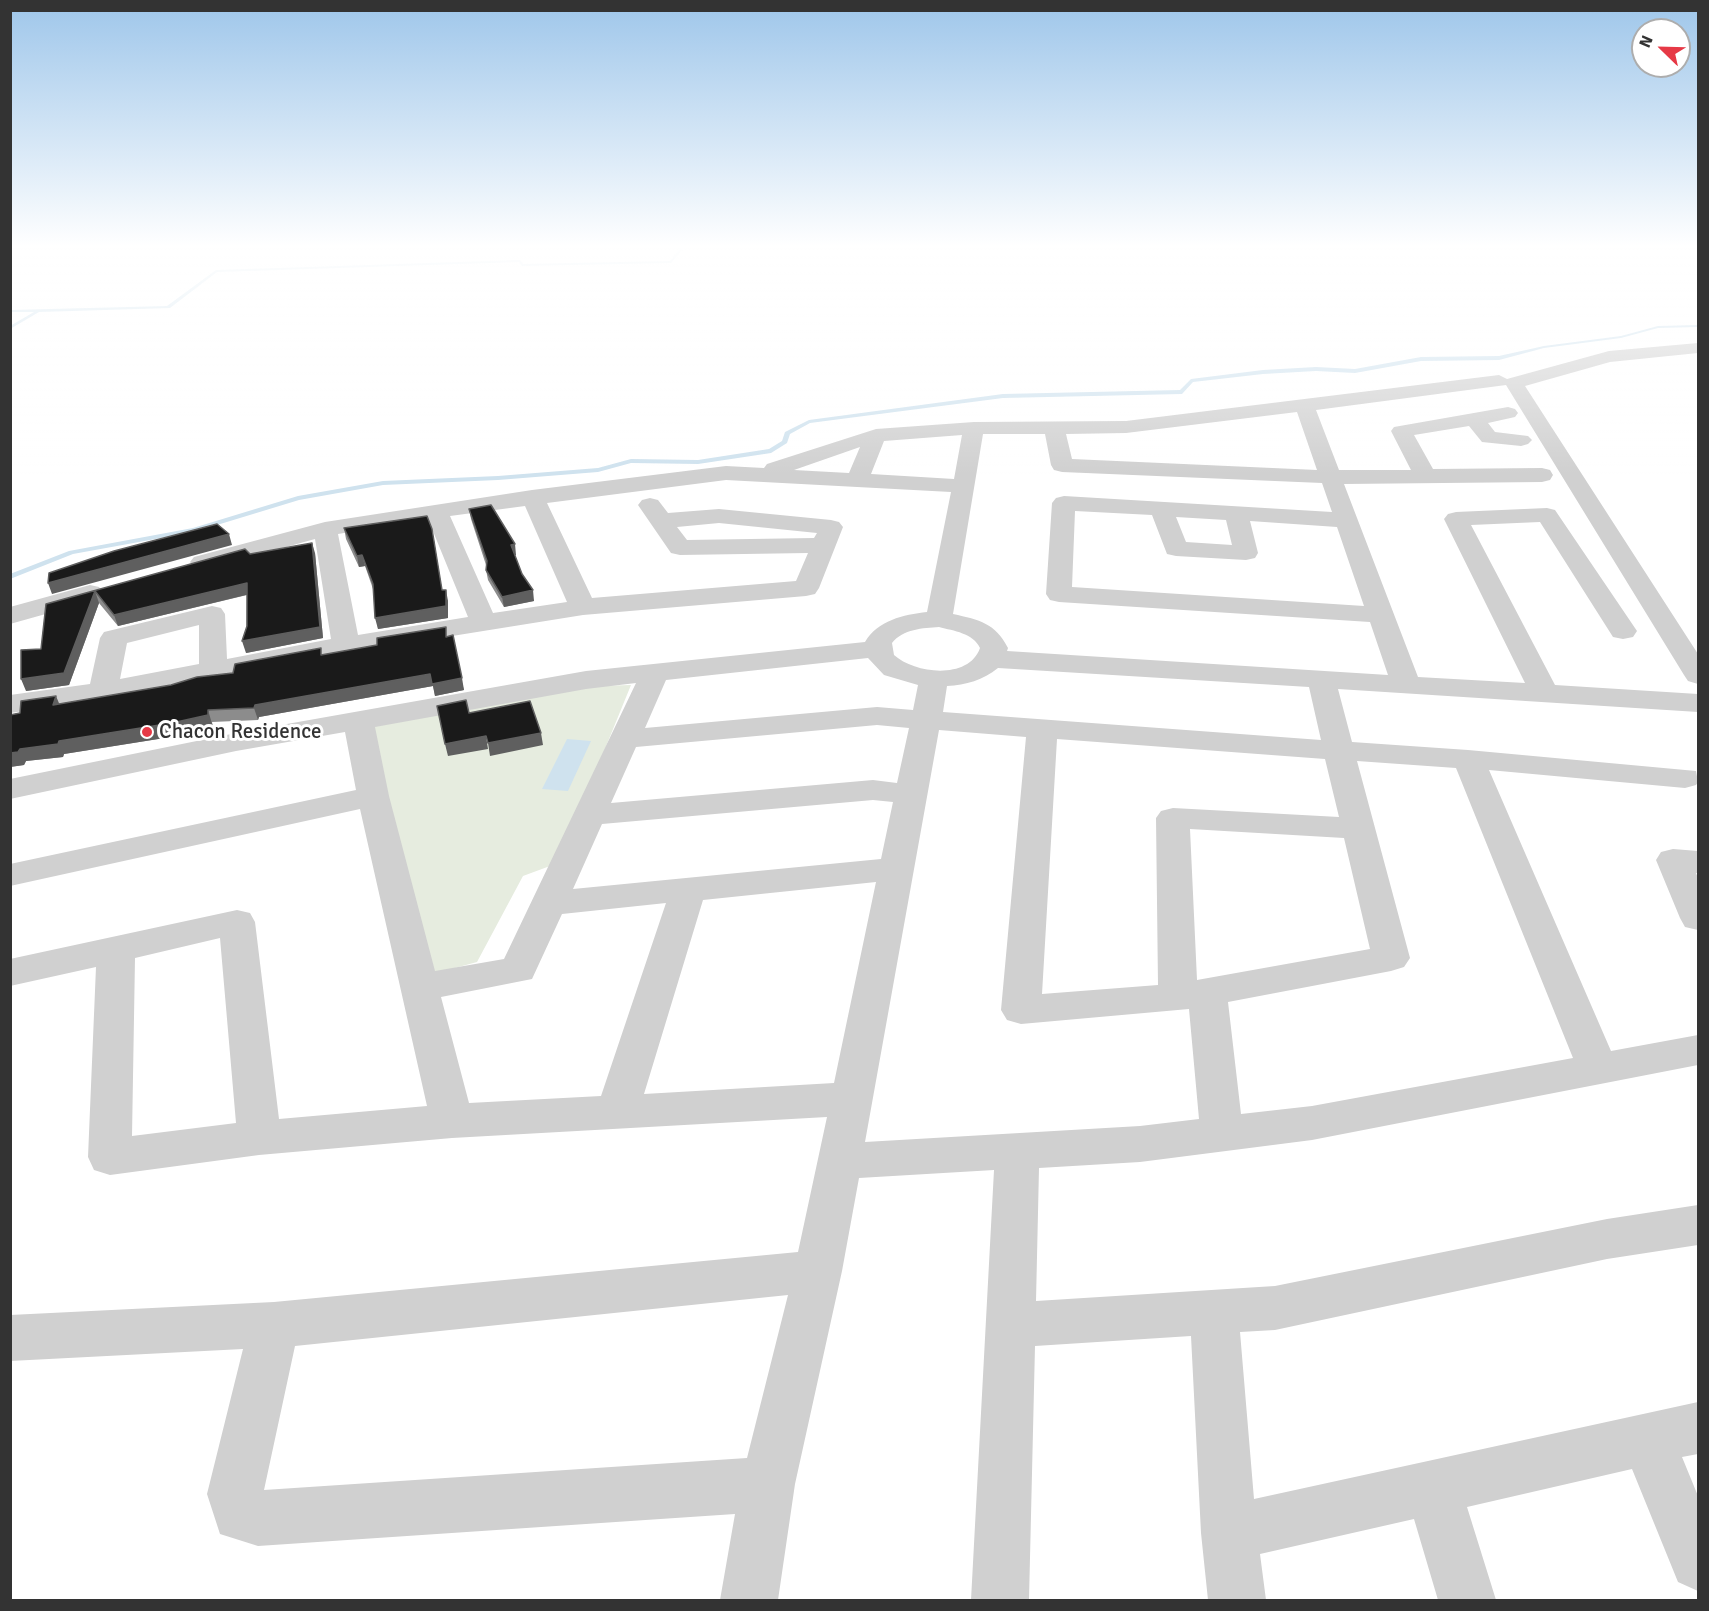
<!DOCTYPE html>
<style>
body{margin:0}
#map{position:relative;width:1709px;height:1611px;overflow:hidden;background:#fff;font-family:Signika,sans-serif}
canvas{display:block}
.frame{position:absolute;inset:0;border:12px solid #333;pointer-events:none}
.north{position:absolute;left:1631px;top:18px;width:60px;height:60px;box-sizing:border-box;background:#fff;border:2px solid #adadad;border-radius:50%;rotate:293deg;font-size:16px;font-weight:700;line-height:24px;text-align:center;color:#333}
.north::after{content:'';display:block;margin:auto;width:21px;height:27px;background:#e63946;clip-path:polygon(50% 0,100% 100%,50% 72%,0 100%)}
</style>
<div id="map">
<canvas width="1709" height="1611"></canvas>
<div class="frame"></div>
<div class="north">N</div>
</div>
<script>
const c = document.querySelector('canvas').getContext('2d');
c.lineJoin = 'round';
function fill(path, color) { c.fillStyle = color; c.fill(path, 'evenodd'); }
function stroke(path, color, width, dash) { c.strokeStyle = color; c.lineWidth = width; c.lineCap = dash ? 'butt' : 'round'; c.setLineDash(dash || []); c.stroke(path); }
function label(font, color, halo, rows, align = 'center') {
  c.font = font + ' Signika,sans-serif'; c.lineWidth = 6; c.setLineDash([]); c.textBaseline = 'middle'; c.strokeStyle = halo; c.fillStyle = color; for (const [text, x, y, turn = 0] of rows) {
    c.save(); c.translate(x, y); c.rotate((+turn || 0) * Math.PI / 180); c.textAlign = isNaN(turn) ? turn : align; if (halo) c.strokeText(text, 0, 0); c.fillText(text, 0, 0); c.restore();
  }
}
fill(new Path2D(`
 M 631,685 L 591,783 L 550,866 L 523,876 L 477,962 L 429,975 L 370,724 L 599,686 Z`), '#e6ecdf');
fill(new Path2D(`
 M 567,739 L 591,741 L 568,791 L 542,789 Z`), '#cfe2ee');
fill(new Path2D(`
 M 680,248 L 684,248 L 671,263 L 522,266 L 519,262 L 217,272 L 170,308 L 39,312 L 10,329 L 10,326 L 34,312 L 10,312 L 10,310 L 167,306 L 216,270 L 520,260 L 523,264 L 670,261 Z
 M 1698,325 L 1698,327 L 1658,328 L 1621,338 L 1544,348 L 1499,360 L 1421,361 L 1355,373 L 1316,371 L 1263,374 L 1193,382 L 1182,394 L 1003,398 L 810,423 L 790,434 L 787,443 L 771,453 L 698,464 L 631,463 L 598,472 L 498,480 L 383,485 L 299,500 L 194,532 L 73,554 L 10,579 L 10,574 L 69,551 L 193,528 L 298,496 L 383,481 L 498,476 L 598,468 L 631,459 L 698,460 L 769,449 L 782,441 L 785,432 L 809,420 L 1003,394 L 1180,390 L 1191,379 L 1263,370 L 1316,367 L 1355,369 L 1421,357 L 1499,356 L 1544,346 L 1621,336 L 1658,326 Z`), '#cfe2ee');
fill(new Path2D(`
 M 1698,343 L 1698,353 L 1610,362 L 1525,386 L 1698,654 L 1698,684 L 1688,681 L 1684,675 L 1506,385 L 1316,410 L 1339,470 L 1411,470 L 1391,431 L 1394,427 L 1508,407 L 1515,409 L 1518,413 L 1515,417 L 1488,423 L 1495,432 L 1528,436 L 1532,440 L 1528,444 L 1521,446 L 1482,442 L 1469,426 L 1414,435 L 1433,469 L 1542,468 L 1550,470 L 1553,475 L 1550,480 L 1542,482 L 1344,484 L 1418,677 L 1525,683 L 1444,519 L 1448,514 L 1456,512 L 1547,508 L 1555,510 L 1637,631 L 1633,637 L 1623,639 L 1613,637 L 1540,522 L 1471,525 L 1555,685 L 1698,694 L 1698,712 L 1338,689 L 1352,742 L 1468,750 L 1696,771 L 1698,782 L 1696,785 L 1685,788 L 1489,770 L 1611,1051 L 1698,1035 L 1698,1065 L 1312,1140 L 1140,1162 L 1039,1168 L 1036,1301 L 1275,1286 L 1607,1219 L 1698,1205 L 1698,1245 L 1607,1259 L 1275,1330 L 1240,1332 L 1254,1499 L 1698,1402 L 1698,1454 L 1682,1457 L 1698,1496 L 1698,1591 L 1678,1582 L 1632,1469 L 1467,1507 L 1496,1600 L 1438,1600 L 1414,1519 L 1260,1554 L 1266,1600 L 1208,1600 L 1201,1533 L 1191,1336 L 1035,1346 L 1029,1600 L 971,1600 L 994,1170 L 859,1178 L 842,1271 L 795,1484 L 778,1600 L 720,1600 L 735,1514 L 258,1546 L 220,1534 L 207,1494 L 243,1349 L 10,1361 L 10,1315 L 274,1302 L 798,1252 L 827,1117 L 452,1138 L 259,1155 L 110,1175 L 94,1170 L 88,1157 L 96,967 L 10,986 L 10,959 L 237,910 L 250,913 L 255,922 L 279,1119 L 427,1106 L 360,809 L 10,886 L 10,864 L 356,790 L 345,732 L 236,751 L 10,799 L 10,779 L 236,733 L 586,671 L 865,642 C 878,620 903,615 927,612 L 951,492 L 726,480 L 547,503 L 592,598 L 796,581 L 808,553 L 680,555 L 671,553 L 638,505 L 642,500 L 650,498 L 658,500 L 668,513 L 719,509 L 831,520 L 839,522 L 843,527 L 819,588 L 815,594 L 806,596 L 583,615 L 346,653 L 103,700 L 10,713 L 10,695 L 90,684 L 100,638 L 104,632 L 212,606 L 221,608 L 225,614 L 227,659 L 331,639 L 315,539 L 203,570 L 194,567 L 190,562 L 194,557 L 325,522 L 532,490 L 726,466 L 764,468 L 767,464 L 876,429 L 974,422 L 1126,421 L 1499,375 L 1507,379 L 1609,351 ZM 1297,412 L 1317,470 L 1072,459 L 1066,434 L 1126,433 ZM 983,434 L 1045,434 L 1051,465 L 1054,470 L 1062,472 L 1322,483 L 1332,512 L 1064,496 L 1056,498 L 1052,503 L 1046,594 L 1050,600 L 1059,602 L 1370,622 L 1388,675 L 1007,651 L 1008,648 C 995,623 980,620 953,614 ZM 962,435 L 954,479 L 871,474 L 884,441 ZM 860,447 L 849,473 L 794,470 ZM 525,506 L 567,602 L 493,613 L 450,516 ZM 1075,511 L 1152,515 L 1167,554 L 1176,556 L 1246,560 L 1255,558 L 1258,553 L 1250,521 L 1337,527 L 1364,606 L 1072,587 ZM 1176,517 L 1226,520 L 1232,545 L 1186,542 ZM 428,519 L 468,617 L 358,635 L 338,534 ZM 719,523 L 817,533 L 814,538 L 687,540 L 677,527 ZM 199,625 L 199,664 L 120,679 L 127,643 ZM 939,627 C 954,631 973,633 980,648 C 969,680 915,674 894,655 L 892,643 C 903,629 923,628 939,627 ZM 868,658 L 884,675 L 918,685 L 913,710 L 877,707 L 645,728 L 666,680 ZM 998,668 L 1309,687 L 1321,740 L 943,712 L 947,686 C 966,685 983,680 998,668 ZM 636,683 L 504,959 L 435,971 L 389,796 L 375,727 L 586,689 ZM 877,725 L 909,728 L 897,783 L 873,780 L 611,803 L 636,747 ZM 939,730 L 1026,737 L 1001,1010 L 1007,1020 L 1021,1024 L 1189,1009 L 1199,1119 L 1140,1126 L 865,1142 ZM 1057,739 L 1325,759 L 1339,817 L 1173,808 L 1161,811 L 1156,818 L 1158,985 L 1042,994 ZM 1357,761 L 1456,768 L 1573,1058 L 1312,1106 L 1241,1114 L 1228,1002 L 1391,971 L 1404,967 L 1410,958 ZM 873,800 L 893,802 L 881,859 L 573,889 L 602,824 ZM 1190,829 L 1344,838 L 1370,949 L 1197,980 ZM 876,882 L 834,1083 L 644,1094 L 703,900 ZM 666,903 L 601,1096 L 469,1103 L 441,997 L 532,979 L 562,914 ZM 220,938 L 236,1123 L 132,1136 L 135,958 ZM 788,1295 L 747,1458 L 264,1490 L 295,1346 Z
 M 90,585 L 99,587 L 103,593 L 99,599 L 10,624 L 10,607 Z
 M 1673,849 L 1698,851 L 1698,873 L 1696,873 L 1698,878 L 1698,930 L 1685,927 L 1680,918 L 1656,860 L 1661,852 Z`), '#d0d0d0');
fill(new Path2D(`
 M 469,509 L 516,555 L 515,555 L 522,574 L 534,601 L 504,607 L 488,580 L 486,570 L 486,565 L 471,519 Z
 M 344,528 L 434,540 L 442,590 L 448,601 L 448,618 L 378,629 L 373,589 L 365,566 L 359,567 L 346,539 Z
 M 315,553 L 323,638 L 246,653 L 247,595 L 118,626 L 99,603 L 69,685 L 26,691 L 41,649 L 46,604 L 250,554 Z
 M 448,636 L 464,690 L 435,696 L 433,686 L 259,717 L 258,720 L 212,722 L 213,727 L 177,736 L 64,754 L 63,757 L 26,761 L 24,765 L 10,767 L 10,715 L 59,704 L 171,685 L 323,655 Z`), '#8c8c8c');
fill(new Path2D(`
 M 229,534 L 232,545 L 52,594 L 48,583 Z
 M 312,543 L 315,553 L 323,638 L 246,653 L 242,641 Z
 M 515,544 L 516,555 L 513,555 L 511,545 Z
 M 362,555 L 365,566 L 359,567 L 357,556 Z
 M 247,583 L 250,594 L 118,626 L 114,615 Z
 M 446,590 L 448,601 L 448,618 L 378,629 L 375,618 Z
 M 533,590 L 534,601 L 504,607 L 502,597 Z
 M 95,591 L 99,603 L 69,685 L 26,691 L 21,679 Z
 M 430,674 L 462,678 L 464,690 L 435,696 L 433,686 L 259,717 L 258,720 L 254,708 L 255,705 Z
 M 56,696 L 61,708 L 53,705 Z
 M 208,710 L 213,727 L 177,736 L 64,754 L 63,757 L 26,761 L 24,765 L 10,767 L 10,753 L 20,749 Z
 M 541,733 L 543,745 L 490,756 L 488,743 Z
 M 486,736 L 488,749 L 448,756 L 445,744 Z`), '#5f5f5f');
const building = new Path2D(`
 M 491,505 L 515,544 L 511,545 L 522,574 L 533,590 L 502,597 L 486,570 L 487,561 L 469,509 Z
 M 427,516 L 432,529 L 442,590 L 446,590 L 446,606 L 375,618 L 373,584 L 362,555 L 357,556 L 344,528 Z
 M 217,524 L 229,534 L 48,583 L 49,573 L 114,551 Z
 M 312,543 L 320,627 L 242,641 L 247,626 L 247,583 L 114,615 L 95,591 L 64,673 L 21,679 L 21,650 L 41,649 L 46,604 L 245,549 L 250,554 Z
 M 446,627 L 446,637 L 453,635 L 462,678 L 432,684 L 430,674 L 255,705 L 254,708 L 208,710 L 208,715 L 172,723 L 59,741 L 58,744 L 20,749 L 18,752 L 10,753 L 10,715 L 20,713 L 21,701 L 56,696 L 53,705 L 171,685 L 197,677 L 233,673 L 235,664 L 321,648 L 321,655 L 377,645 L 377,638 Z
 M 466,700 L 469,713 L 530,701 L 541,733 L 488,743 L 486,736 L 445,744 L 437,706 Z`);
fill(building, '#1a1a1a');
stroke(building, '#5f5f5f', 1.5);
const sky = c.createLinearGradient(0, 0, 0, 474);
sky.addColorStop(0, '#9ec6ea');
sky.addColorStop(0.52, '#fff');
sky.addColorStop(1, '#ffffff00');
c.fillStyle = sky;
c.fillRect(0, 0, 1709, 474);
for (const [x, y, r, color] of [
 [147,732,6,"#e63946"]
]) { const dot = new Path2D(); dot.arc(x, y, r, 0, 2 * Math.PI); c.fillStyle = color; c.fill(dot); stroke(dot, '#fff', 2); }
label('21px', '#333', '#fff', [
 ["Chacon Residence",159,732]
], 'left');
</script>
